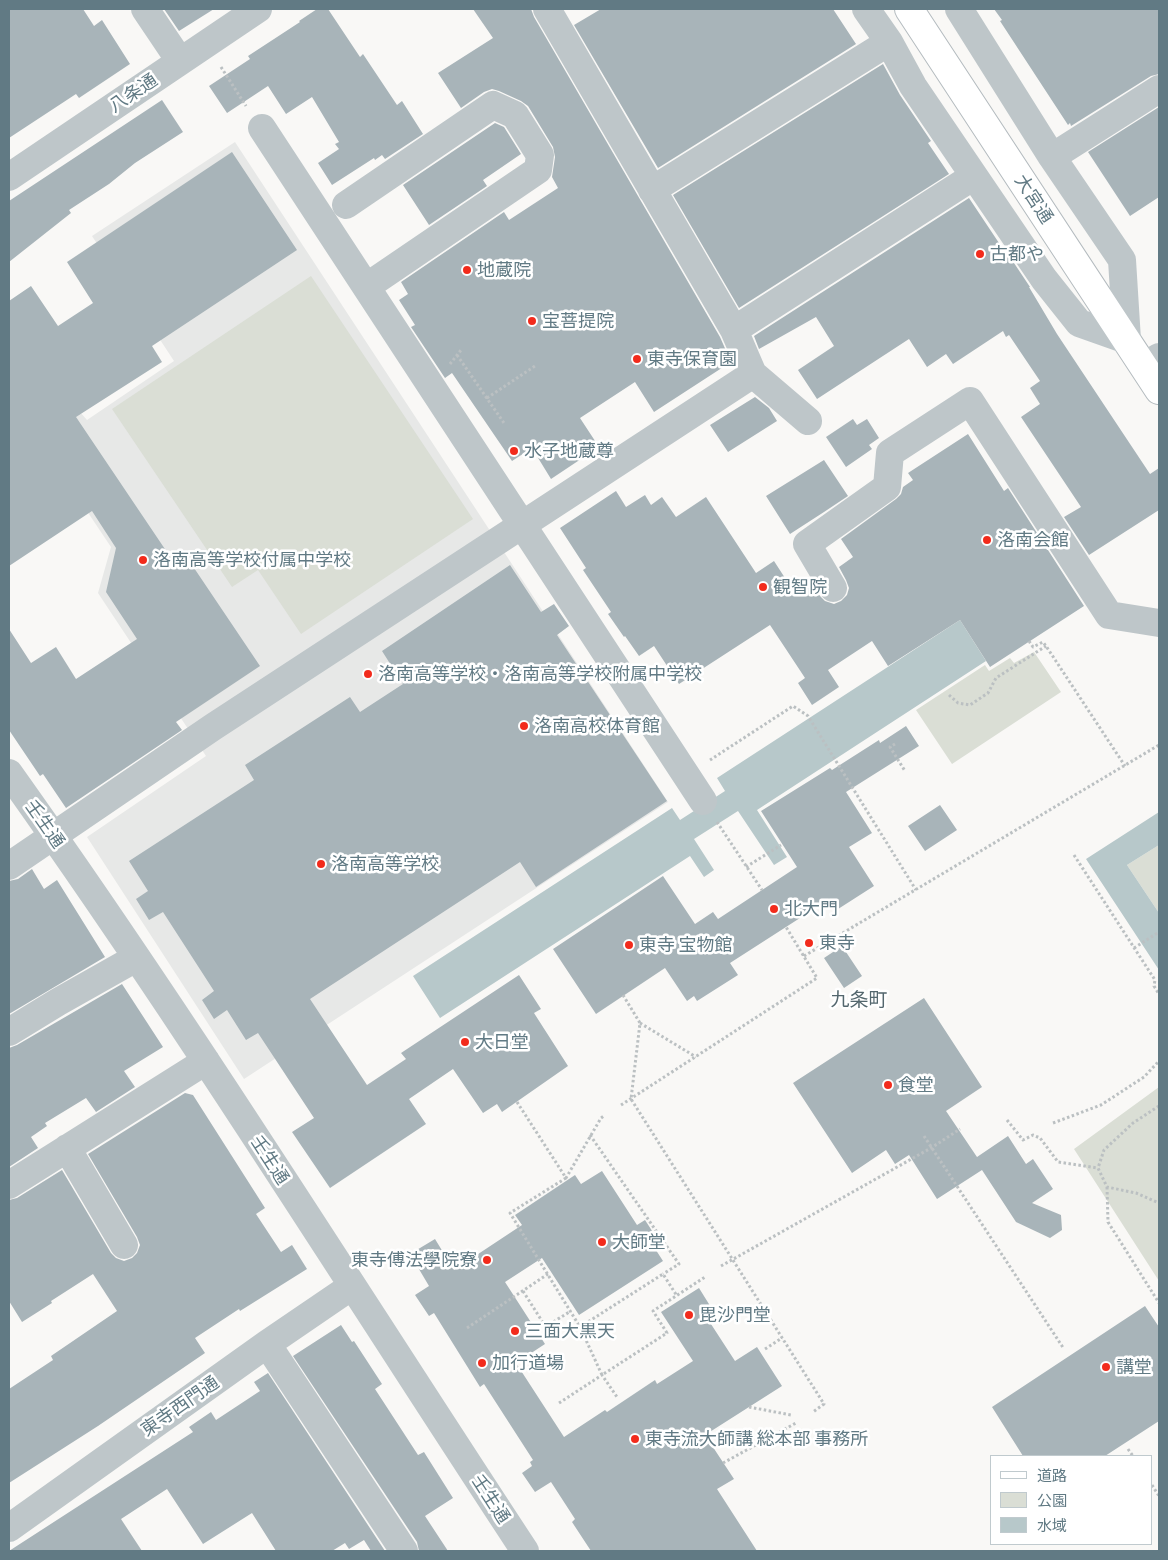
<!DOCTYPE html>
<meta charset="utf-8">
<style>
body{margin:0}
#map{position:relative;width:1168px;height:1560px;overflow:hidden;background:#f9f8f6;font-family:Barlow,"Noto Sans JP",sans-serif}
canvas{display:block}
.frame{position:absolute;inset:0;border:10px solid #617a84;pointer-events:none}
.legend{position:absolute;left:990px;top:1455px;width:162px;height:90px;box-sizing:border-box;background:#fff;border:1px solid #c0cace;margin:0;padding:6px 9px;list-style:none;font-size:15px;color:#617a84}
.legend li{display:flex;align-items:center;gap:10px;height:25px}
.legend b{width:25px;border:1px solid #c0cace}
</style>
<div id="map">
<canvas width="1168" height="1560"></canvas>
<div class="frame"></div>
<ul class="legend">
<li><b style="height:6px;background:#fff"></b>道路</li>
<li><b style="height:14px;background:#daded5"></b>公園</li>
<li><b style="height:14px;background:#b7c8ca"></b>水域</li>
</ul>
</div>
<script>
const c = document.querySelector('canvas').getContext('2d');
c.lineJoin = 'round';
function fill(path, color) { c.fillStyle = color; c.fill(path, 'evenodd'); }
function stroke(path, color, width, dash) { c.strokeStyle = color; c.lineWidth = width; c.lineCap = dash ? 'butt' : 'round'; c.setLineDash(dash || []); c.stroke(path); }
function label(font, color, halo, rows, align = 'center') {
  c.font = font + ' Barlow,"Noto Sans JP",sans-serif'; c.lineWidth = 5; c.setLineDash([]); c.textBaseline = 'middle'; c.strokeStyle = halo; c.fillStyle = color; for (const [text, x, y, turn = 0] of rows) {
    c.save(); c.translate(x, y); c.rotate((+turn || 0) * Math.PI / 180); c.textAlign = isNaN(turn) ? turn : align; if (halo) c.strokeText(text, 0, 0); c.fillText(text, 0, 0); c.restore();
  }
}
fill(new Path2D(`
 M 235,142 L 668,802 L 244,1079 L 87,837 L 206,756 L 98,593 L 111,547 L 26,420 L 65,395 L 87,420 L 174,361 L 92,236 Z`), '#e7e8e7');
fill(new Path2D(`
 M 311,276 L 473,519 L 301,634 L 258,570 L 232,587 L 112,409 Z
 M 1034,652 L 1061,692 L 952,764 L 916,710 L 985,665 L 989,671 L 1010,658 L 1014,663 Z
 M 1159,845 L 1159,913 L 1127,865 Z
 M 1159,1087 L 1159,1281 L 1074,1149 Z`), '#daded5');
fill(new Path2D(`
 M 960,620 L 986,661 L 757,810 L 787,857 L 774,865 L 738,811 L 694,839 L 714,870 L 704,877 L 690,856 L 440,1018 L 413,976 L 672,808 L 680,820 L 725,791 L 717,778 Z
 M 1159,812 L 1159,845 L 1127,865 L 1159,913 L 1159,970 L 1086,859 Z`), '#b7c8ca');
fill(new Path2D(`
 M 9,9 L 83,9 L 94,26 L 102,20 L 130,64 L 79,98 L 76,94 L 9,138 Z
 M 164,9 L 214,9 L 179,31 Z
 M 317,9 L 328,9 L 360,57 L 363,54 L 397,105 L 402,101 L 423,134 L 385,159 L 382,155 L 375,160 L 374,158 L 332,185 L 318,163 L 339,149 L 335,144 L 339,142 L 312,97 L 286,114 L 268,86 L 227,113 L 209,86 L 250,59 L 248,56 L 300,22 L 299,21 Z
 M 473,9 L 531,9 L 534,17 L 720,337 L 731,362 L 654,412 L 635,382 L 580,418 L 599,447 L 551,479 L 532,448 L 512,461 L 452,373 L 445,378 L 411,327 L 415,325 L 399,300 L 408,294 L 401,282 L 504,212 L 509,220 L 558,188 L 552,177 L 555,157 L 553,147 L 528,106 L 521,101 L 499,91 L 492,89 L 484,92 L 461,108 L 438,73 L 493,38 Z
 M 601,9 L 833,9 L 856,44 L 658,168 L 574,25 Z
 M 994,9 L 1159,9 L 1159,74 L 1151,76 L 1071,126 L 1070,123 L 1068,125 L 1000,21 L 1002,20 Z
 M 883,64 L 900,95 L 931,141 L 928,143 L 949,174 L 739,308 L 673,195 Z
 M 162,100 L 183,132 L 135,163 L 109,184 L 69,210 L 71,213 L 9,262 L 9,201 Z
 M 1159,107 L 1159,197 L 1130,216 L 1088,152 Z
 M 495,123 L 504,127 L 521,154 L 483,180 L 487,186 L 429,225 L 403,185 Z
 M 232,152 L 297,250 L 152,346 L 162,362 L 76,417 L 177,567 L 188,559 L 260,666 L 176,722 L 182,730 L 66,808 L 43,774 L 40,776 L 9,730 L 9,629 L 31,663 L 56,647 L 76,679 L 137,639 L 106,592 L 116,548 L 92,511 L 9,566 L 9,301 L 31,286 L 58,326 L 93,303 L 67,262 Z
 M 969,198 L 1007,255 L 1008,254 L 1030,287 L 1029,287 L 1057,334 L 1150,474 L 1159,468 L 1159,510 L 1089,555 L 1064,517 L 1081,507 L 1021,417 L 1040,404 L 1030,388 L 1040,381 L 1009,335 L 1006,337 L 1003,331 L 953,364 L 946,354 L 927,367 L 909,339 L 817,399 L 798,370 L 834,346 L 816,317 L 759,349 L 754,336 Z
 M 755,397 L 769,408 L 777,421 L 728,452 L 710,425 Z
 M 853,419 L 857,425 L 867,419 L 879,438 L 869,445 L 872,449 L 846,467 L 826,437 Z
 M 968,434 L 1004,491 L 1008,488 L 1084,606 L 990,667 L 960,620 L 888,666 L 872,641 L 828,670 L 839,687 L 812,705 L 798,683 L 805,678 L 770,625 L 679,684 L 654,646 L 639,656 L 625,636 L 624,637 L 608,614 L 611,612 L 583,570 L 586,568 L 560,528 L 616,491 L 626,507 L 645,495 L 651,505 L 662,497 L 676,517 L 706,497 L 756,573 L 774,561 L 796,595 L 812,584 L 820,596 L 825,601 L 834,604 L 841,601 L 847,595 L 849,588 L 846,580 L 839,567 L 853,557 L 841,539 L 896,499 L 901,494 L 903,487 L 913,480 L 908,473 Z
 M 824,460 L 848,496 L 824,512 L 790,534 L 766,496 Z
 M 510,565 L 541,612 L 554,604 L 569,626 L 557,635 L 667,801 L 536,887 L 520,862 L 310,999 L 367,1085 L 406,1059 L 401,1053 L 519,975 L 541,1009 L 534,1013 L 568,1066 L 502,1112 L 497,1104 L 483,1113 L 453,1069 L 409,1099 L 426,1124 L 330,1188 L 292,1132 L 314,1118 L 258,1033 L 246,1040 L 227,1010 L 214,1019 L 202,1000 L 214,991 L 163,912 L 149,920 L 136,899 L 148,891 L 129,861 L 254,780 L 245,765 L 350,697 L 360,712 L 403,684 L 382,651 Z
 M 906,726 L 919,746 L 846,792 L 872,833 L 849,847 L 874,886 L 835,911 L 828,900 L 730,963 L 738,975 L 697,1001 L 694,996 L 687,1001 L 665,968 L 596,1014 L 553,949 L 663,876 L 695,924 L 713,912 L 718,919 L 797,867 L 761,811 L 830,768 L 832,770 L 879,740 L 880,743 Z
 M 940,805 L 957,830 L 925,851 L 908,826 Z
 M 32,869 L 44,889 L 57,880 L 105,957 L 9,1014 L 9,881 L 18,879 Z
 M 842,946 L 862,976 L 844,988 L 824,958 Z
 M 122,984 L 163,1047 L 124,1071 L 135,1087 L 96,1112 L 86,1098 L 45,1123 L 47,1126 L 31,1137 L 38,1148 L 9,1167 L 9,1048 L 17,1045 Z
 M 924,998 L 982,1087 L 946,1111 L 977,1157 L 1008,1136 L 1026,1164 L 1033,1159 L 1053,1189 L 1032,1203 L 1061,1215 L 1062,1230 L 1050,1238 L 1016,1222 L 982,1170 L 937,1199 L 909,1155 L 895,1164 L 886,1150 L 852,1173 L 793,1083 Z
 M 185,1093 L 193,1095 L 265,1208 L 256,1214 L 281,1252 L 292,1245 L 307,1269 L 240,1311 L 239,1309 L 195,1338 L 205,1353 L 98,1426 L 9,1483 L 9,1389 L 53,1360 L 51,1356 L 117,1311 L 93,1274 L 51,1301 L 52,1303 L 22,1322 L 9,1301 L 9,1200 L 17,1198 L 62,1170 L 111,1253 L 116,1258 L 124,1261 L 132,1258 L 137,1253 L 140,1245 L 137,1237 L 88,1154 Z
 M 602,1171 L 637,1225 L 645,1220 L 658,1240 L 652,1244 L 663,1261 L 579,1315 L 542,1258 L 505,1282 L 545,1344 L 516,1363 L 564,1437 L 605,1410 L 607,1412 L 655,1380 L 657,1384 L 693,1361 L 661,1312 L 699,1288 L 717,1317 L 709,1321 L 735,1361 L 757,1347 L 782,1386 L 705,1435 L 734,1479 L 717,1489 L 757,1551 L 591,1551 L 572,1522 L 575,1519 L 551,1482 L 535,1492 L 522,1473 L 532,1466 L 530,1462 L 533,1460 L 484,1384 L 480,1387 L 434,1313 L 429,1316 L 415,1295 L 429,1286 L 410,1254 L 435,1239 L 454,1270 L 522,1225 L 515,1215 L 575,1175 L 581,1184 Z
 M 1145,1306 L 1159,1327 L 1159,1421 L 1105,1456 L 1023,1456 L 992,1407 Z
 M 341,1325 L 352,1342 L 354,1341 L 382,1384 L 375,1389 L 418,1455 L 424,1452 L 453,1498 L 425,1516 L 448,1551 L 419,1551 L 417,1542 L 293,1356 Z
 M 268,1373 L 385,1551 L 371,1551 L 364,1540 L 349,1549 L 345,1543 L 332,1551 L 276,1551 L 252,1513 L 203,1544 L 167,1489 L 121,1519 L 142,1551 L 9,1551 L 193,1432 L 189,1427 L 211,1412 L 216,1420 L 260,1391 L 254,1382 Z`), '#a8b4b9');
const major = new Path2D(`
 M 909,9 L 1159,390`);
stroke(major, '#b4bbbf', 30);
stroke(new Path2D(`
 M 221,67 L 246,106
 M 457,355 L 504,423
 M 450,364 L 461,350
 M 487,398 L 535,366
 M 1029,641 L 1033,647 L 1043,642 L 1046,646 L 1125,766
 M 949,695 L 958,703 L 970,705 L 988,693 L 996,678 L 1046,646
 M 895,744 L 890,747 L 905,771
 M 710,760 L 793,706 L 808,716 L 916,890
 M 717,822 L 762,890
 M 1074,855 L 1155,980 L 1154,986 L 1159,994
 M 746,867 L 781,845
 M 1134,948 L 1159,932
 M 804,956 L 1159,745
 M 623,995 L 640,1023 L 631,1099 L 824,1404 L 813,1412
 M 640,1023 L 696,1057
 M 517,1102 L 566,1178 L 601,1118 L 605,1115
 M 621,1105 L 817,978 L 786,927
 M 1159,1106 L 1133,1123 L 1104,1150 L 1098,1168 L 1107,1187 L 1136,1193 L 1159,1203
 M 1007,1120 L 1023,1140 L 1033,1135 L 1040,1138 L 1058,1162 L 1098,1168
 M 1053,1123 L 1101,1105 L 1144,1077 L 1159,1061
 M 590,1135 L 679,1264 L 663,1274
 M 924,1136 L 1064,1349
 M 566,1178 L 510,1213 L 580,1327 L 602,1375 L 667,1333 L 653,1311 L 705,1277
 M 1107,1187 L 1108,1222 L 1159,1303
 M 721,1266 L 931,1148 L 960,1129
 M 523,1291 L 552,1337
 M 545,1327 L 571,1311
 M 580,1327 L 663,1274 L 677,1296
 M 467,1328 L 548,1274
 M 765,1349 L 782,1338
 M 559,1403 L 602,1375 L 617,1397
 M 749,1407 L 791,1415
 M 1128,1449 L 1133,1456
 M 723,1463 L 796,1423
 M 1152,1485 L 1159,1496`), '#bbc0c2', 3, [2.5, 2.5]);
stroke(new Path2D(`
 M 145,9 L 180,61
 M 547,9 L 734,330 L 753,374 L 808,421
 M 866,9 L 889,42 L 913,86 L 1044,279 L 1079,323 L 1127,340 L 1122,260 L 1052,157 L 959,9
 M 262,128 L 703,801
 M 1052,157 L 1159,89
 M 9,177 L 258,9
 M 652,190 L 889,42
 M 346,205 L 493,105 L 515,115 L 540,155 L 538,170 L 366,287
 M 734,330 L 974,176
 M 1144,366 L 1159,357
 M 833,588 L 807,544 L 887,487 L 890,453 L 970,401 L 1109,615 L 1159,623
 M 9,773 C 190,1027 354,1291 525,1551
 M 9,866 L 213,727 L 753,374
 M 9,1032 L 58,1002 L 136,958
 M 67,1148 L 124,1245
 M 9,1185 L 206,1061
 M 267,1344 L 404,1551
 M 9,1528 L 267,1344 L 352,1286`), '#bec6c9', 28);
stroke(major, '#fff', 28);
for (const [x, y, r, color] of [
 [980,254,5,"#f22b1c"],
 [467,270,5,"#f22b1c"],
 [532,321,5,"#f22b1c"],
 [637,359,5,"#f22b1c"],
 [514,451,5,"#f22b1c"],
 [987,540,5,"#f22b1c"],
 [143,560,5,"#f22b1c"],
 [763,587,5,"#f22b1c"],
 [368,674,5,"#f22b1c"],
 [524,726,5,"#f22b1c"],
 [321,864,5,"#f22b1c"],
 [774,909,5,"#f22b1c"],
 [809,943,5,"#f22b1c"],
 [629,945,5,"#f22b1c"],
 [465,1042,5,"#f22b1c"],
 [888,1085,5,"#f22b1c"],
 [602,1242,5,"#f22b1c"],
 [487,1260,5,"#f22b1c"],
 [689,1315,5,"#f22b1c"],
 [515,1331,5,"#f22b1c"],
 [482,1363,5,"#f22b1c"],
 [1106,1367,5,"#f22b1c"],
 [635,1439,5,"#f22b1c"]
]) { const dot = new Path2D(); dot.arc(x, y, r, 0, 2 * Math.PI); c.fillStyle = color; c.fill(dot); stroke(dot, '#fff', 2); }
label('18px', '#617a84', '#fff', [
 ["八条通",133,93,-34],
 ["大宮通",1034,199,57],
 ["壬生通",45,824,55],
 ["壬生通",270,1160,57],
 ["東寺西門通",180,1406,-35],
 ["壬生通",491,1499,57]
]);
label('18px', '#617a84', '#fff', [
 ["古都や",990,254],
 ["地蔵院",477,270],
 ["宝菩提院",542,321],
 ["東寺保育園",647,359],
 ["水子地蔵尊",524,451],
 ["洛南会館",997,540],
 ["洛南高等学校付属中学校",153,560],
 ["観智院",773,587],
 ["洛南高等学校・洛南高等学校附属中学校",378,674],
 ["洛南高校体育館",534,726],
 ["洛南高等学校",331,864],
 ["北大門",784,909],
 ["東寺",819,943],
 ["東寺 宝物館",639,945],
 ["大日堂",475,1042],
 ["食堂",898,1085],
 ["大師堂",612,1242],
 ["東寺傅法學院寮",477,1260,"right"],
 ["毘沙門堂",699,1315],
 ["三面大黒天",525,1331],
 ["加行道場",492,1363],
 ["講堂",1116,1367],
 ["東寺流大師講 総本部 事務所",645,1439]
], 'left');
label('19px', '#54676e', '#fff', [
 ["九条町",859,1000]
]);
</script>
